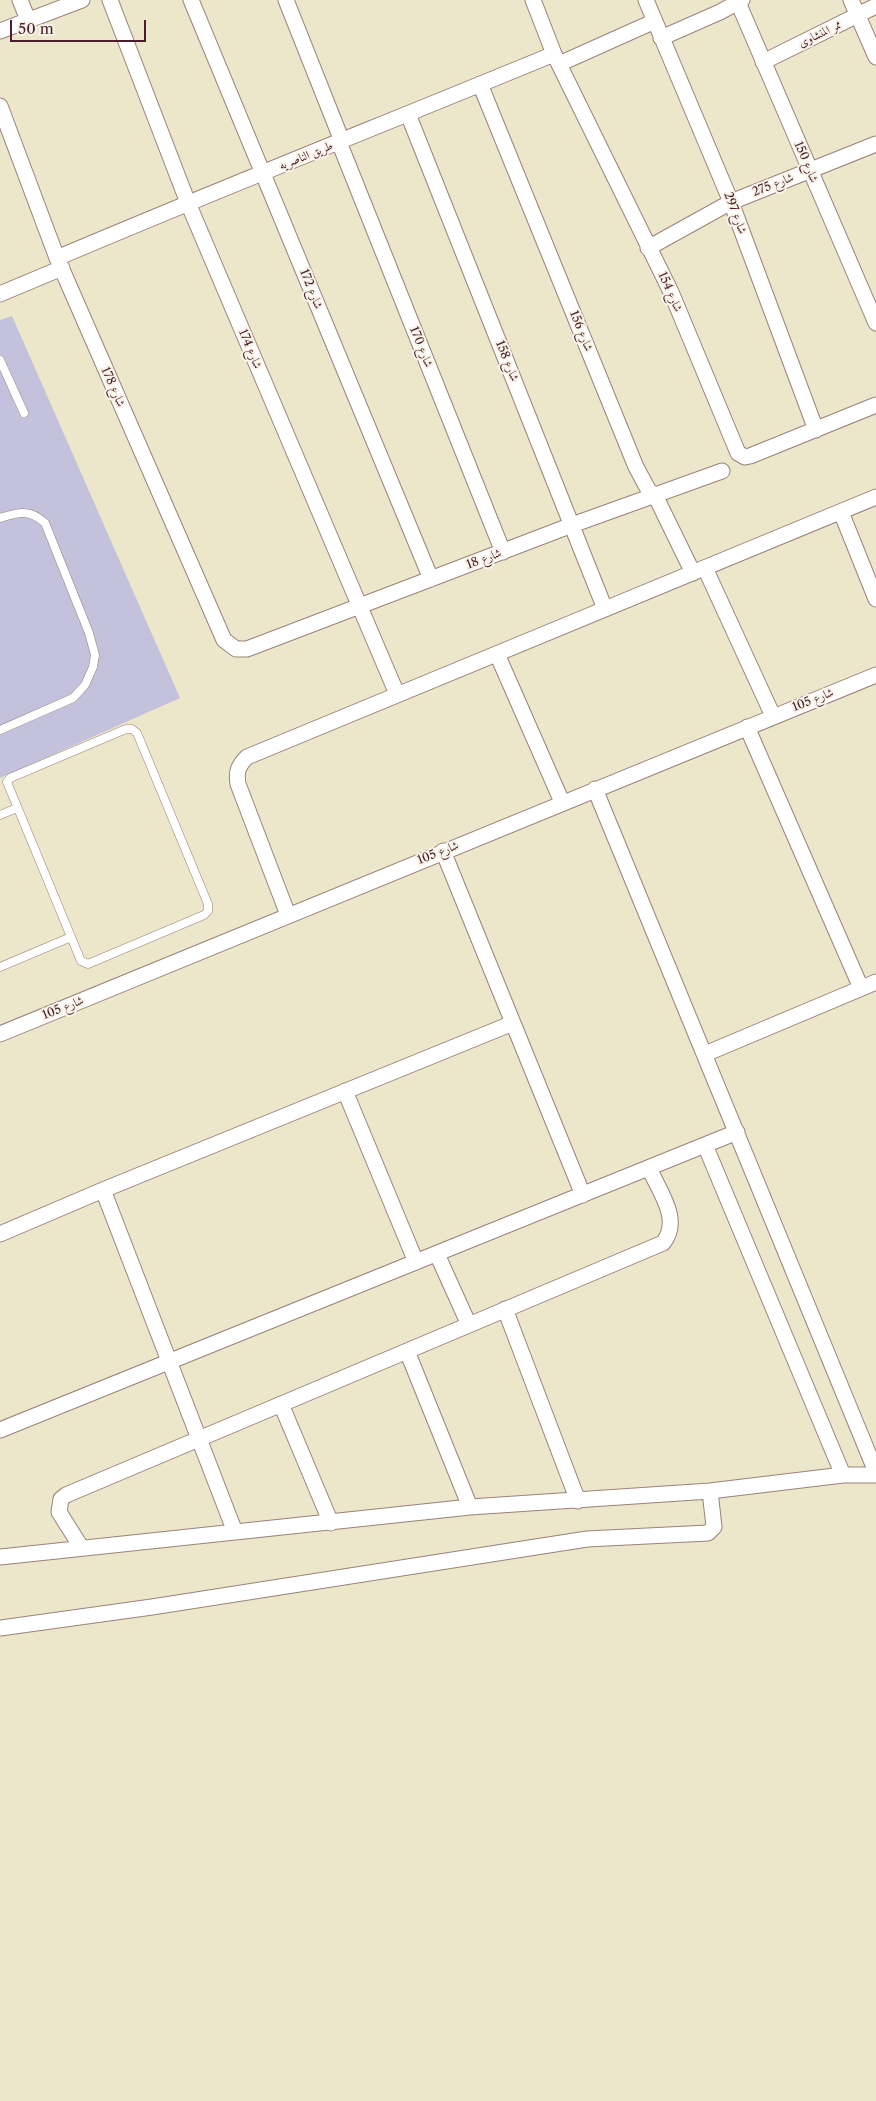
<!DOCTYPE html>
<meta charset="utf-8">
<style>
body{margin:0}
#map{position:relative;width:876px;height:2101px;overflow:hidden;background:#ece6ca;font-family:"Libre Caslon Text",serif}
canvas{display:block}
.scale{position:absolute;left:10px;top:20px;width:136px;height:22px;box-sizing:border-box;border:2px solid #4a1f2b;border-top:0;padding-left:6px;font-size:15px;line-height:18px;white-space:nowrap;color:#4a1f2b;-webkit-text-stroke:4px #f7f3e8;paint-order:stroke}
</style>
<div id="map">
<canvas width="876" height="2101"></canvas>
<div class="scale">50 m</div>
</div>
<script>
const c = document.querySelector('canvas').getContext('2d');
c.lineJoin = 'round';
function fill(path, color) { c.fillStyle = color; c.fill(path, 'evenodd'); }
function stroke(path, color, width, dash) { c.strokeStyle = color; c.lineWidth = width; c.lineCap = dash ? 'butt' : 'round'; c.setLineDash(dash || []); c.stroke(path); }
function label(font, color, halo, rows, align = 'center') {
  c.font = font + ' "Libre Caslon Text",Amiri,serif'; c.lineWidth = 4; c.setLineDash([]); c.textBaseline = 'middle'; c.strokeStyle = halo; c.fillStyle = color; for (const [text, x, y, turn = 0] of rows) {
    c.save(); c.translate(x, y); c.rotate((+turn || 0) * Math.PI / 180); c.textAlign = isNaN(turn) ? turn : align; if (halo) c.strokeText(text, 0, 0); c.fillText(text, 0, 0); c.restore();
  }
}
fill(new Path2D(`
 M 12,316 L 180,698 L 0,778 L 0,320 Z`), '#c3c1db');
const lane = new Path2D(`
 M 0,360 L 24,413
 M 0,518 C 18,512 30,509 45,523 L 89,633 L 95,655 L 93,667 L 85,685 L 73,698 L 0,730
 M 126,729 L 132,729 L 137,733 L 208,904 L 208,911 L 204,915 L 88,964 L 81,961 L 7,782 L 10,778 Z
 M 0,815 L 17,808
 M 0,967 L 71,937`);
const street = new Path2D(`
 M 20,0 L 28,20
 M 110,0 L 188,203 L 397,694
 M 191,0 L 431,579
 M 286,0 L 342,141
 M 533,0 L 554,54 L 671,292 L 738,453 L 745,457 L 750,456 L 876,405
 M 646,0 L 731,202 L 816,430
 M 737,0 L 876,323
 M 851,0 L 876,57
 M 0,31 L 82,0
 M 661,38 L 720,12 L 742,0
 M 763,62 L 876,6
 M 559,64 L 655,21
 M 480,84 L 636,467 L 649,491 L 655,495 L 693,573
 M 0,106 L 57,258 L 224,640 L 236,649 L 247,649 L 572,525 L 722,471
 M 408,114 L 605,609
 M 339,142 L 503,552
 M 648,248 L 731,202 L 876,144
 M 57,258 C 222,188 389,122 554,54
 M 0,294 L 62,268
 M 841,512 L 876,599
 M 705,568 L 773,716
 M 497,654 L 562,802
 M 747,727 L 861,988
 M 595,789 L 876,1472
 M 443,851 L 583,1195
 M 288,915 L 238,784 C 236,772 238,766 247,757 L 876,497
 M 0,1034 L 876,675
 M 705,1054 L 876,982
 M 345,1091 L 416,1262
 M 705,1145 L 843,1475
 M 103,1190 L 235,1532
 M 0,1234 L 103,1190 L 513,1023
 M 437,1254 L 469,1325
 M 505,1309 L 578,1501
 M 407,1351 L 470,1507
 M 281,1404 L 331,1523
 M 0,1430 L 737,1132
 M 81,1547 L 59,1512 L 61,1499 L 66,1495 L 663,1243 C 682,1220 659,1191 649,1168
 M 0,1557 L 470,1507 L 710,1491 L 843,1475 L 876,1475
 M 0,1628 L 152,1607 L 587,1539 L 708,1533 L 714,1527 L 710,1491`);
stroke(lane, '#9b827a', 9);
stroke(street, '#9b827a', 17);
stroke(lane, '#fff', 8);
stroke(street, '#fff', 15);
label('12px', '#4a1f2b', '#f7f3e8', [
 ["ممر المنشاوى",820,34,-26],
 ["طريق الناصريه",306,156,-22],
 ["شارع 150",806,162,67],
 ["شارع 275",773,185,-22],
 ["شارع 297",735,213,69],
 ["شارع 172",311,289,68],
 ["شارع 154",670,292,66],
 ["شارع 156",581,331,68],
 ["شارع 170",421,347,68],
 ["شارع 174",250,349,67],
 ["شارع 158",507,361,68],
 ["شارع 178",113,387,66],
 ["شارع 18",484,559,-21],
 ["شارع 105",813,700,-22],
 ["شارع 105",438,853,-22],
 ["شارع 105",63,1008,-22]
]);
</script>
